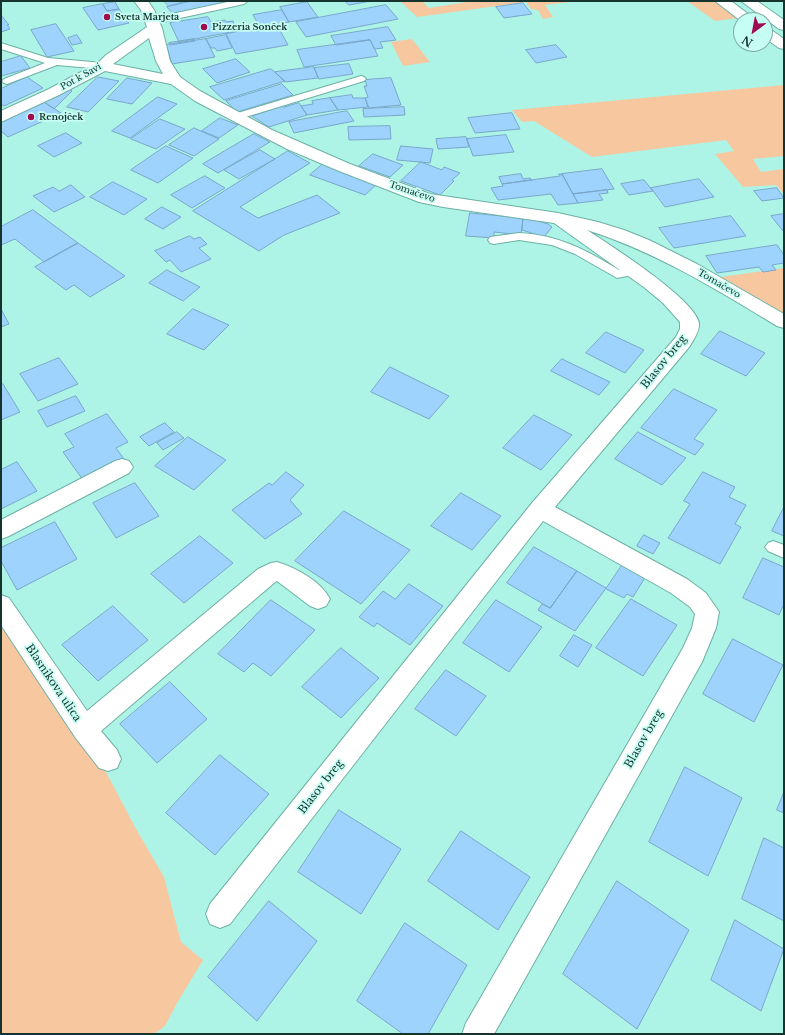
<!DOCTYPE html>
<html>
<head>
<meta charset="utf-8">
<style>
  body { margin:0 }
  #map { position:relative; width:785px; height:1035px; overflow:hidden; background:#adf3e6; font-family:"Libre Baskerville",serif }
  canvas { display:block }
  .frame { position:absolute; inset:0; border:2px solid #16332e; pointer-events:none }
  .north { position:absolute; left:733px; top:12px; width:40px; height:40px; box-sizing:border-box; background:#c7fef3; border:1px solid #80ada4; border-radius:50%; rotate:212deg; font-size:11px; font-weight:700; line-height:16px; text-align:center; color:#16332e }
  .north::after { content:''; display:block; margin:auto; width:14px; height:18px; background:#a00c51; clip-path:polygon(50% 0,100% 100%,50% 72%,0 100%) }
</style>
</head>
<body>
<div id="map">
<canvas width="785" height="1035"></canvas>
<div class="frame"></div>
<div class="north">N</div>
</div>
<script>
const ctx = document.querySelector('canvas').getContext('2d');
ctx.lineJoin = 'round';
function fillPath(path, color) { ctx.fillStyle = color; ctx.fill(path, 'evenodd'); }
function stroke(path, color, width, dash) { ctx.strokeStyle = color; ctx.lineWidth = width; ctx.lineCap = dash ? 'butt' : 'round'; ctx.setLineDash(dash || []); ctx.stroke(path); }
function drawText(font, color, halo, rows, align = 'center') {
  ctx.font = font + ' "Libre Baskerville",serif'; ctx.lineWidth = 3.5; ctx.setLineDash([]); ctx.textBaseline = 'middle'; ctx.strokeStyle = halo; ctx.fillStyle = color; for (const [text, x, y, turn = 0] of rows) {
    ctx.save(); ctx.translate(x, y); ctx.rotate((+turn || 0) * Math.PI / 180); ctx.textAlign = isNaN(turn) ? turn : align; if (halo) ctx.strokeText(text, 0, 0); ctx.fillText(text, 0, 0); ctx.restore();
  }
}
fillPath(new Path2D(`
  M400,1H422L429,8L473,1H577L545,5L553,17L543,19L538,10L531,9L526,2L417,17Z
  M687,1H714L738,18L715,21Z
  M412,39L430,62L403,66L391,42Z
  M784,85V156L753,159L761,172L784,169V194L776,185L743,187L715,154L734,151L726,140L592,157L534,121L522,122L512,110Z
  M784,268V315L721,277Z
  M1,621L105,770L135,827L164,877L181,942L203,960L177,1003L165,1026L154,1034H1Z`), '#f7c8a0');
const building = new Path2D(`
  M164,1H187L169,6Z
  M192,1H237L175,16L167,7Z
  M345,1H371L349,5Z
  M115,2L119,9L107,11L103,4Z
  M307,2L318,17L289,22L280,7Z
  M523,3L532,14L504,18L496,7Z
  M102,4L107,11L119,9L129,23L98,30L83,8Z
  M386,5L398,19L306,37L296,22Z
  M282,10L289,22L260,27L253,15Z
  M1,15L9,25H7L10,29L1,32Z
  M208,17L211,22L225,20L226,22L233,21L237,31L179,42L170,23Z
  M56,24L74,51L47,57L31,30Z
  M277,25L288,45L236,54L226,34Z
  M388,27L396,40L380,42L383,48L375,49L370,40L336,45L331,36Z
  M77,35L82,43L72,45L68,38Z
  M226,35L232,48L217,51L215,48H211L206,39Z
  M194,39L195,41L170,45L169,43Z
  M206,39L215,57L172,64L166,45Z
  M370,40L378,56L304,67L297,50Z
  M556,45L567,57L536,63L526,50Z
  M21,56L30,68L1,76V62Z
  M236,59L250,72L217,83L203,69Z
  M349,64L353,74L319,79L314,68Z
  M314,67L318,78L285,82L275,72Z
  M271,69L285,81L224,100L210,87Z
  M27,77L43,88L4,106L1,104V89Z
  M98,77L119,81L88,112L67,107Z
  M127,78L152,83L132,104L107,99Z
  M391,78L401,105L369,108L365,98L368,97L364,86H367L365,80Z
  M282,84L293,95L237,112L226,101Z
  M69,89L72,91L54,109L44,102Z
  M352,95L353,98H365L368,107L338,110L330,98Z
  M158,97L177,104L130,138L112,131Z
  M330,98L338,110L307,115L301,106L313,104L312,101Z
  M44,102L61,113L8,137L1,131V121Z
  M299,103L307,115L269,127L252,116L281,106L283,107Z
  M404,107L405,115L364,117L363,109Z
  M347,111L354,121L294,133L289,122Z
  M512,113L520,129L475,133L468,118Z
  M220,118L238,125L219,138L202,131Z
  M160,119L185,129L156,149L131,139Z
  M390,126L391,139L349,140L348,127Z
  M194,128L219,139L194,156L169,145Z
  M66,133L82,143L54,157L38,146Z
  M254,134L270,142L218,173L203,164Z
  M506,135L514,152L473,156L467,139Z
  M466,137L469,147L438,149L436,139Z
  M166,146L193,158L158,183L131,170Z
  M401,146L433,149L430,163L397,160Z
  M260,150L275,159L239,179L224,170Z
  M288,151L310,163L240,207L258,218L317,195L340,213L284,235L259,251L193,211Z
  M373,154L403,165L390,177L359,166Z
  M421,162L442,170L444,167L460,173L452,180L454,181L440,195L401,181Z
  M324,163L378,183L365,195L310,175Z
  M602,169L614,189L573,194L562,174Z
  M521,174L523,179L530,178L532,180L502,184L499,177Z
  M559,174H562L578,203L558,205L551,194L498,200L491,188L503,186L502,184L560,176Z
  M205,176L225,188L192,208L171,195Z
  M699,179L714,197L665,207L651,188Z
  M644,180L653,191L629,195L621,184Z
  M113,182L147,199L124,215L90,197Z
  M71,185L85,197L54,212L33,196L53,187L59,191Z
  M777,188L784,198L762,201L754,191Z
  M607,190L608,193L599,194L603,200L578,203L573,194Z
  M162,207L181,217L163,229L145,219Z
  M33,210L78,243L44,262L15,239L1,245V227Z
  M470,213L523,218L521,235L494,232V238L466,236Z
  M784,214V231H783L771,216Z
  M731,216L746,236L674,248L659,228Z
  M525,217L548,224L552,227L544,237L522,230L523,218Z
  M190,236L194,239L200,237L207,244L199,248L211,259L181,272L170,260L166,262L155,251Z
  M78,243L125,276L90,297L74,285L66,290L35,267Z
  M777,245L784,255V263L772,265L776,270L763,272L759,267L717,273L706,256Z
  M167,270L200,287L183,301L149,283Z
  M1,309L9,324L1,327Z
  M193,309L229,325L204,350L167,334Z
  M720,331L765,353L746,376L701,354Z
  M606,332L644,350L625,373L586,353Z
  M59,358L78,384L38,401L20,374Z
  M562,359L610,382L599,395L551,371Z
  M390,367L449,396L429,419L371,392Z
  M3,384L20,412L1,420V385Z
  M674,389L717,410L694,439L704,444L695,455L641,428Z
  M76,396L85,411L47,427L38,411Z
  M107,414L128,442L116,448L124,459L83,480L63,452L74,447L65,434Z
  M534,415L572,435L541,470L503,448Z
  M165,423L174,432L149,446L140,437Z
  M177,432L184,438L163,450L157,443Z
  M638,432L686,458L662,485L615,459Z
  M188,437L226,460L194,490L155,466Z
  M17,462L37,491L1,509V470Z
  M286,472L304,485L290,500L302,514L265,539L232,510L269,483L272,485Z
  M703,472L735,487L729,497L746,505L735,524L741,527L720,564L668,538L690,504L684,501Z
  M135,483L159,516L116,538L93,503Z
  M461,493L501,516L472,550L431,526Z
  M784,507V536L772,531Z
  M344,511L410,550L361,604L295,561Z
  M55,522L77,559L17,590L1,561V548Z
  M644,535L660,543L653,554L637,546Z
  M200,536L233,563L184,603L151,574Z
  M534,547L577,571L550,608L507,583Z
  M763,558L784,567V604L779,615L743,598Z
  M623,564L646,576L633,597L627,594L624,598L606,589Z
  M577,571L606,588L575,631L538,610L542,604L550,608Z
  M409,584L443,606L410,645L377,623L374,627L359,617L383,591L395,599Z
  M631,599L677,625L643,676L596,648Z
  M271,600L315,630L271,676L253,663L244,672L218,654Z
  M496,600L542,627L509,672L463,643Z
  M113,606L148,640L98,681L62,645Z
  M574,635L592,645L578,667L560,656Z
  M733,639L783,665L754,722L703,694Z
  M341,648L379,678L341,718L302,687Z
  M446,670L486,696L456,736L415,709Z
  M170,682L207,719L157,763L120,724Z
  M220,755L269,794L215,855L166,813Z
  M685,767L742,798L708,876L649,842Z
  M784,792V813L777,810Z
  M339,810L401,849L361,914L298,872Z
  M461,831L530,877L498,930L428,881Z
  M764,838L784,848V921L742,899Z
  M617,881L689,930L637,1029L563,974Z
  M269,901L317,941L257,1021L208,977Z
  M735,920L784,949L761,1011L711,980Z
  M405,923L467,965L428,1034H403L357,1001Z`);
fillPath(building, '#9dd3fc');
stroke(building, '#79a7cb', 1);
const lane = new Path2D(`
  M232,1H248L244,4L153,24L148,21L153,18Z
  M1,43L48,58L103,63L108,66L103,69L57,65L7,84L4,83L2,81L4,79L45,63L1,49Z
  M361,76L364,77L366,79L364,81L239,119L235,120L230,117L231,115Z
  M519,233C559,235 586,250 619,270L633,267L637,268L639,271L637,274L617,278L575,254L552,245L519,240L494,244L490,243L488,240L490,237Z
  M773,541L784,545V558L768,551L765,547L768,543Z`);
const street = new Path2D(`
  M134,1H148L154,10L162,28L170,61L180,77L200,91L272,130L350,164L430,194L558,213L598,222L624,230L649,240L697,264L784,314V328L777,326C716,289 656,252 587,230C610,245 695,299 699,323C700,331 693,340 690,346L555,507L687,579L706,593L719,612L716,628L702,662L494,1034H462L466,1023L683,648L692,628L695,614L690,607L671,593L543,521L230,924L220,928L210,924L206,914L210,904L532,503L676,337L680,329V322L663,303L645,288L554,223L443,207L419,202L339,171L287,149L195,101L171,84L105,71L59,95L1,122V111L49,89L98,63L106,55L147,27L141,10ZM149,38L156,61L163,74L113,64Z
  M122,459L129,461L133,467L129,473L9,536L1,539V520L115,461Z
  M277,562C296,568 321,581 330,599L326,606L318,609L310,606L281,584L277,581L274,583L101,731L117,750L121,759L117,768L108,771L99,768L75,737L1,625V595L9,598L87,711L258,569L271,563Z`);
const secondary = new Path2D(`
  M715,1H731L756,20L741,21Z
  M765,28L770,29L784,39V49L779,48L765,38Z`);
const highway = new Path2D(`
  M741,1H757L784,20V30L779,29Z`);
stroke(lane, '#6db1a5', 2);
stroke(street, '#6db1a5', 2);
stroke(secondary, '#6db1a5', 2);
stroke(highway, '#6db1a5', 2);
fillPath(lane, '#fff');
fillPath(street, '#fff');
fillPath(secondary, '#fff');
fillPath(highway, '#fff');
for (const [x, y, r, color] of [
  [107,17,4,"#a00c51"],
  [204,27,4,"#a00c51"],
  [31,117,4,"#a00c51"]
]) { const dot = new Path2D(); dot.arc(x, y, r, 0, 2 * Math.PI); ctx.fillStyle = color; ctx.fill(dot); stroke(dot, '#c7fef3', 1.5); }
drawText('bold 9px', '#16332e', '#c7fef3', [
  ["Sveta Marjeta",115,17],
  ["Pizzeria Sonček",212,27],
  ["Renojček",39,117]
], 'left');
drawText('9px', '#16332e', '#c7fef3', [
  ["Pot k Savi",81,77,-29],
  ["Tomačevo",412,192,19],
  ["Tomačevo",719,284,30]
]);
drawText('11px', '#16332e', '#c7fef3', [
  ["Blasov breg",664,362,-51],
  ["Blasnikova ulica",53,683,56],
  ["Blasov breg",644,739,-60],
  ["Blasov breg",321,787,-52]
]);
</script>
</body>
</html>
